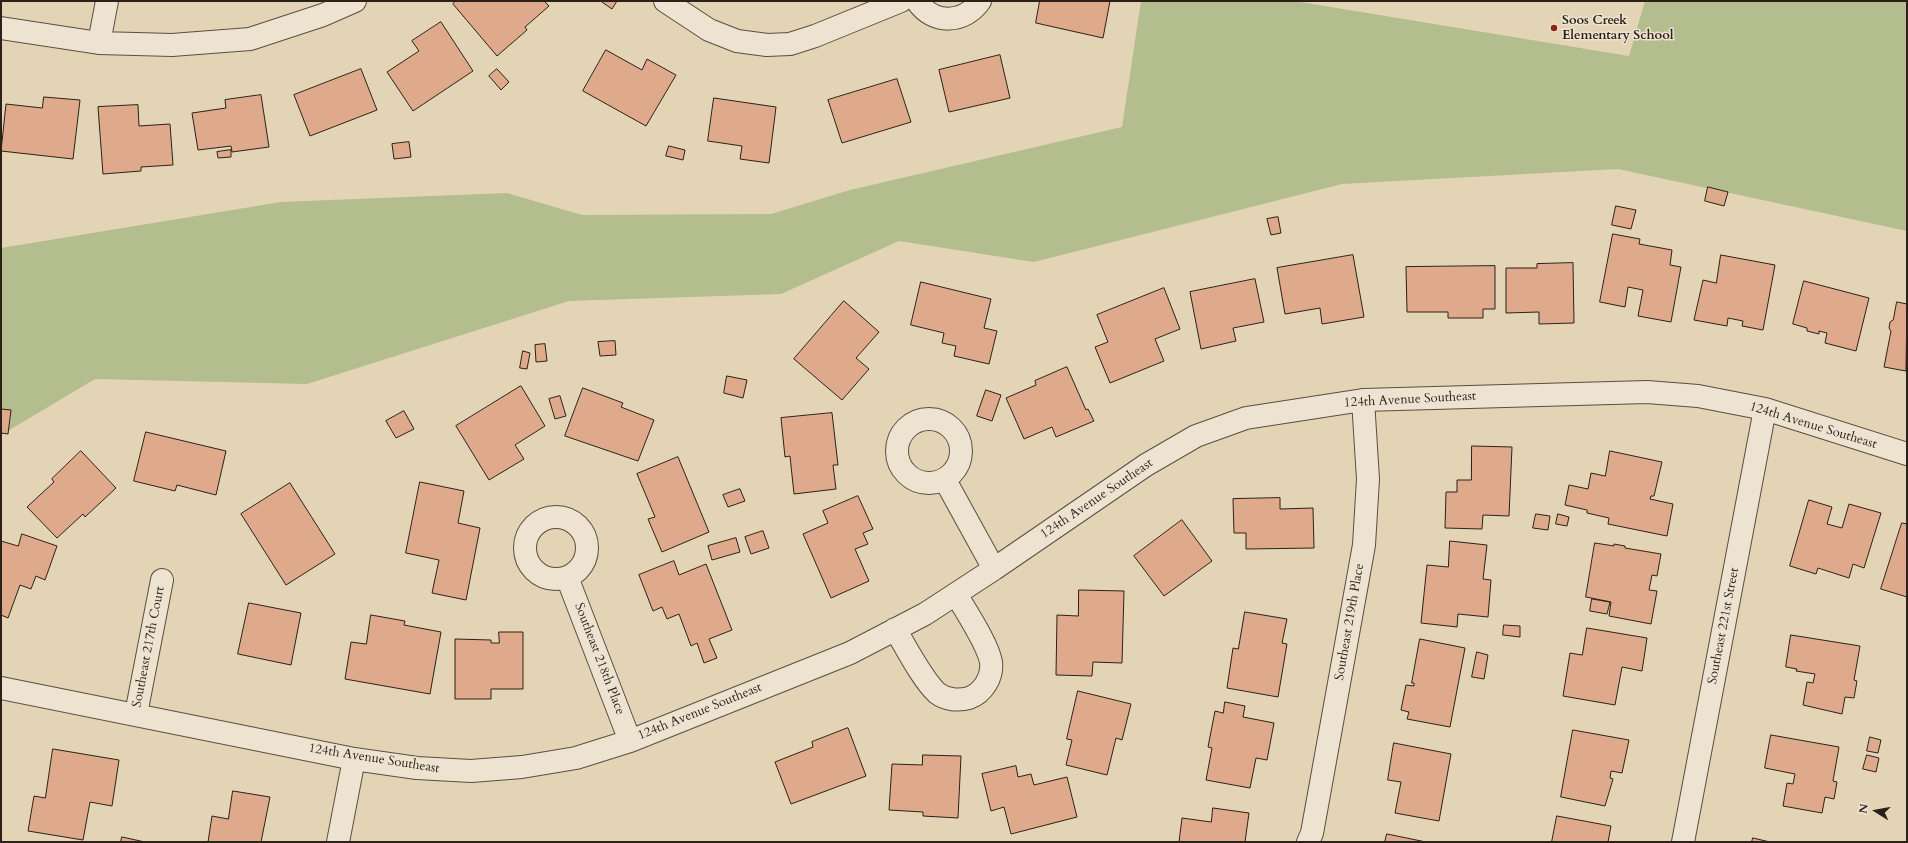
<!DOCTYPE html>
<html>
<head>
<meta charset="utf-8">
<style>
  body { margin:0 }
  #map { position:relative; width:1908px; height:843px; overflow:hidden; background:#e3d4b6; font-family:Cardo,serif }
  canvas { display:block }
  .frame { position:absolute; inset:0; border:2px solid #2c2118; pointer-events:none }
  .north { position:absolute; left:1856px; top:791px; width:40px; height:40px; -webkit-text-stroke:3px #ede3d0; paint-order:stroke; rotate:281deg; font-size:11px; font-weight:700; line-height:16px; text-align:center; color:#2c2118 }
  .north::after { content:''; display:block; margin:auto; width:14px; height:18px; background:#2c2118; clip-path:polygon(50% 0,100% 100%,50% 72%,0 100%) }
</style>
</head>
<body>
<div id="map">
<canvas width="1908" height="843"></canvas>
<div class="frame"></div>
<div class="north">N</div>
</div>
<script>
const ctx = document.querySelector('canvas').getContext('2d');
ctx.lineJoin = 'round';
function fillPath(path, color) { ctx.fillStyle = color; ctx.fill(path, 'evenodd'); }
function stroke(path, color, width, dash) { ctx.strokeStyle = color; ctx.lineWidth = width; ctx.lineCap = dash ? 'butt' : 'round'; ctx.setLineDash(dash || []); ctx.stroke(path); }
function drawText(font, color, halo, rows, align = 'center') {
  ctx.font = font + ' Cardo,serif'; ctx.lineWidth = 3; ctx.setLineDash([]); ctx.textBaseline = 'middle'; ctx.strokeStyle = halo; ctx.fillStyle = color; for (const [text, x, y, turn = 0] of rows) {
    ctx.save(); ctx.translate(x, y); ctx.rotate((+turn || 0) * Math.PI / 180); ctx.textAlign = isNaN(turn) ? turn : align; if (halo) ctx.strokeText(text, 0, 0); ctx.fillText(text, 0, 0); ctx.restore();
  }
}
fillPath(new Path2D(`
  M1141,1H1294L1629,56L1645,1H1907V231L1618,169L1342,184L1034,262L899,241L781,294L569,301L307,384L95,379L1,435V248L281,202L507,193L582,215L771,214L850,190L1122,127Z`), '#b3bd8e');
const building = new Path2D(`
  M456,1H544L549,6L525,27L527,30L497,56L453,4Z
  M602,1H617L612,9L602,2Z
  M1040,1H1110L1103,38L1036,23Z
  M441,22L473,71L413,111L387,72L419,51L412,41Z
  M606,50L642,70L647,59L676,75L646,126L583,91Z
  M1000,55L1010,98L949,112L939,70Z
  M361,69L377,110L310,136L294,95Z
  M497,69L509,82L501,90L489,76Z
  M897,79L911,122L842,143L828,100Z
  M261,95L269,147L232,152L231,146L198,150L192,113L226,108L225,100Z
  M44,97L80,100L73,159L1,151L6,104L42,108Z
  M714,98L776,107L769,163L740,159L742,146L708,141Z
  M138,105L139,126L170,124L173,165L141,167V171L103,174L98,107Z
  M409,142L411,157L394,159L392,144Z
  M669,146L685,150L683,160L666,156Z
  M231,150V157L218,158L217,152Z
  M1708,187L1728,192L1724,206L1705,201Z
  M1616,206L1636,210L1631,229L1612,225Z
  M1278,217L1281,233L1271,235L1267,219Z
  M1613,234L1640,239L1639,244L1672,250L1670,265L1681,267L1671,322L1638,316L1643,290L1628,287L1625,307L1600,302Z
  M1353,255L1364,317L1322,324L1320,308L1285,314L1277,268Z
  M1721,255L1775,265L1763,330L1742,326L1743,321L1728,318L1727,326L1694,320L1703,280L1716,283Z
  M1573,263L1574,323L1539,324V312L1506,313V268H1537V264Z
  M1495,266V309H1483V318H1448V312H1407L1406,267Z
  M1255,279L1264,322L1233,328L1236,341L1201,349L1190,292Z
  M1804,281L1869,298L1856,351L1825,343L1827,333L1819,331V334L1807,331V328L1793,324Z
  M921,282L991,299L984,328L997,331L989,364L954,356L956,346L942,343L944,333L911,325Z
  M1164,288L1180,329L1155,339L1164,361L1110,383L1095,347L1108,342L1097,315Z
  M844,301L879,332L856,358L869,369L842,400L794,359Z
  M1897,302L1907,304L1906,371L1884,367L1891,331L1889,328L1890,322L1893,320Z
  M615,341L616,355L600,356L598,342Z
  M545,344L547,361L536,362L535,345Z
  M523,351L530,353L527,369L520,368Z
  M1067,367L1086,410L1088,409L1094,421L1056,437L1052,427L1024,439L1006,398L1036,385L1035,381Z
  M727,376L747,380L743,398L724,393Z
  M521,386L545,426L515,445L524,459L489,480L456,426Z
  M583,388L623,403L621,407L654,420L638,461L565,436Z
  M986,390L1001,395L992,421L977,416Z
  M560,396L566,416L555,419L549,399Z
  M1,409L11,410L8,434L1,433Z
  M404,411L414,429L396,438L386,421Z
  M832,413L838,465H833L836,489L794,494L790,456L785,457L781,418Z
  M146,432L226,451L216,495L177,485L175,491L134,481Z
  M1472,446L1512,447L1509,516L1483,515L1482,529L1445,528L1446,492H1457V480H1471Z
  M81,451L116,488L85,517L83,514L57,538L27,507L54,482L52,479Z
  M1610,451L1662,462L1654,496H1651L1650,499L1673,504L1667,536L1608,524L1609,518L1587,513V510L1565,505L1569,485L1588,489L1591,473L1605,476Z
  M678,457L709,532L662,552L648,519L655,517L637,474Z
  M420,482L464,491L458,523L480,528L466,600L432,593L439,560L406,553Z
  M290,483L335,554L286,585L241,514Z
  M740,489L745,501L728,507L723,495Z
  M858,496L873,529L863,533L868,544L855,549L869,581L831,598L803,534L828,523L823,511Z
  M1280,498V509L1313,508L1314,548L1246,549V533H1234L1233,499Z
  M1809,500L1832,507L1827,524L1842,528L1849,504L1881,513L1864,568L1853,564L1849,578L1818,568L1816,574L1790,566Z
  M1536,514L1550,516L1548,530L1533,528Z
  M1558,514L1569,517L1567,526L1556,524Z
  M1182,520L1212,561L1164,596L1134,556Z
  M1902,523L1907,524V597L1881,589Z
  M763,531L769,548L751,554L745,537Z
  M22,534L57,546L45,580L36,576L31,589L20,585L8,618L1,615V541L18,546Z
  M736,538L740,552L712,560L708,546Z
  M1450,541L1487,545L1483,579L1491,580L1488,617L1458,614L1457,627L1421,623L1427,565L1448,567Z
  M1595,543L1614,546V544L1625,546V548L1661,554L1657,576L1652,575L1649,590L1657,591L1651,624L1609,616L1611,602L1586,597Z
  M674,561L679,575L706,564L732,630L709,639L717,658L704,663L697,643L691,646L679,614L667,619L662,607L653,611L639,575Z
  M1079,590L1124,591L1122,663L1093,662L1092,676L1056,675L1057,615L1078,616Z
  M1592,599L1610,602L1607,614L1590,611Z
  M249,603L301,613L291,665L238,654Z
  M1245,612L1287,619L1282,643L1287,644L1278,697L1227,688L1233,648L1238,649Z
  M371,615L405,621L404,625L441,632L430,694L345,679L351,642L366,644Z
  M1504,625L1520,626V637L1503,635Z
  M1587,628L1647,638L1642,671L1622,667L1615,705L1563,696L1570,653L1582,655Z
  M499,632H523V689H491V699H455V639L491,640V643H499Z
  M1791,635L1860,646L1854,680L1857,681L1854,698L1845,697L1842,714L1803,705L1807,682L1813,683L1815,674L1796,671L1797,669L1786,667Z
  M1420,639L1465,648L1450,727L1407,719L1409,712L1401,710L1406,685L1414,686V683H1412Z
  M1477,652L1488,655L1484,679L1472,677Z
  M1078,691L1131,704L1122,740L1116,738L1107,775L1066,765L1072,740L1067,739Z
  M1225,702L1245,706L1243,717L1274,723L1267,760L1256,758L1250,788L1206,780L1212,748L1208,747L1215,711L1223,713Z
  M848,728L866,776L791,804L775,762L813,747L812,742Z
  M1573,730L1629,740L1622,773L1611,771L1610,778L1613,779L1605,806L1561,797Z
  M1771,735L1839,747L1833,781L1837,782L1834,799L1825,797L1822,813L1783,806L1787,783L1793,784L1795,774L1765,768Z
  M1870,737L1881,740L1878,753L1867,751Z
  M1394,743L1451,754L1439,821L1395,813L1401,782L1388,780Z
  M53,749L119,760L112,806L90,802L83,840L28,831L34,796L45,798Z
  M923,755L961,756L958,818L923,816V812L889,810L892,764L922,765Z
  M1867,755L1879,758L1876,772L1863,769Z
  M1016,766L1018,777L1031,774L1034,785L1067,777L1077,817L1011,834L1004,807L991,811L982,774Z
  M233,791L270,797L261,842H208L212,816L228,819Z
  M1213,808L1249,813L1245,842H1179L1182,818L1211,822Z
  M1557,816L1611,826L1608,842H1552Z
  M1387,834L1426,842H1385Z
  M122,837L145,842H121Z
  M1753,838L1770,842H1752Z`);
fillPath(building, '#dfa98c');
stroke(building, '#2c2118', 1);
const street = new Path2D(`
  M665,1L709,30L737,41L767,45L790,44L815,36L901,1
  M917,1C933,25 964,24 980,1
  M1,28L99,43L172,45L250,39L323,15L355,1
  M99,43L107,1
  M897 451a32 32 0 1 1 64 0a32 32 0 1 1-64 0Z
  M945,480L994,569
  M525 548a31 31 0 1 1 62 0a31 31 0 1 1-62 0Z
  M567,577L630,741
  M895,629C906,647 922,679 937,693C946,700 959,701 969,698C983,693 993,677 991,662C988,644 965,610 956,594
  M1,688L354,759L417,768L471,771L522,767L576,758L630,741L850,653L925,614L994,569L1146,465L1196,436L1246,418L1363,400L1647,392L1698,396L1765,409L1907,454
  M136,714L162,580
  M338,842L354,759
  M1308,842L1312,833L1364,545L1368,479L1363,400
  M1683,842L1765,409`);
stroke(street, '#5a4e40', 24);
stroke(street, '#ede3d0', 22);
for (const [x, y, r, color] of [
  [1554,28,4,"#8f2418"]
]) { const dot = new Path2D(); dot.arc(x, y, r, 0, 2 * Math.PI); ctx.fillStyle = color; ctx.fill(dot); stroke(dot, '#ede3d0', 1.5); }
drawText('bold 13px', '#2c2118', '#ede3d0', [
  ["Soos Creek",1562,21],
  ["Elementary School",1562,36]
], 'left');
drawText('13px', '#2c2118', '#ede3d0', [
  ["124th Avenue Southeast",1410,400,-3],
  ["124th Avenue Southeast",1813,426,17],
  ["124th Avenue Southeast",1097,499,-34],
  ["Southeast 219th Place",1350,622,-80],
  ["Southeast 221st Street",1724,626,-79],
  ["Southeast 217th Court",149,647,-79],
  ["Southeast 218th Place",599,659,69],
  ["124th Avenue Southeast",700,712,-22],
  ["124th Avenue Southeast",374,759,9]
]);
</script>
</body>
</html>
